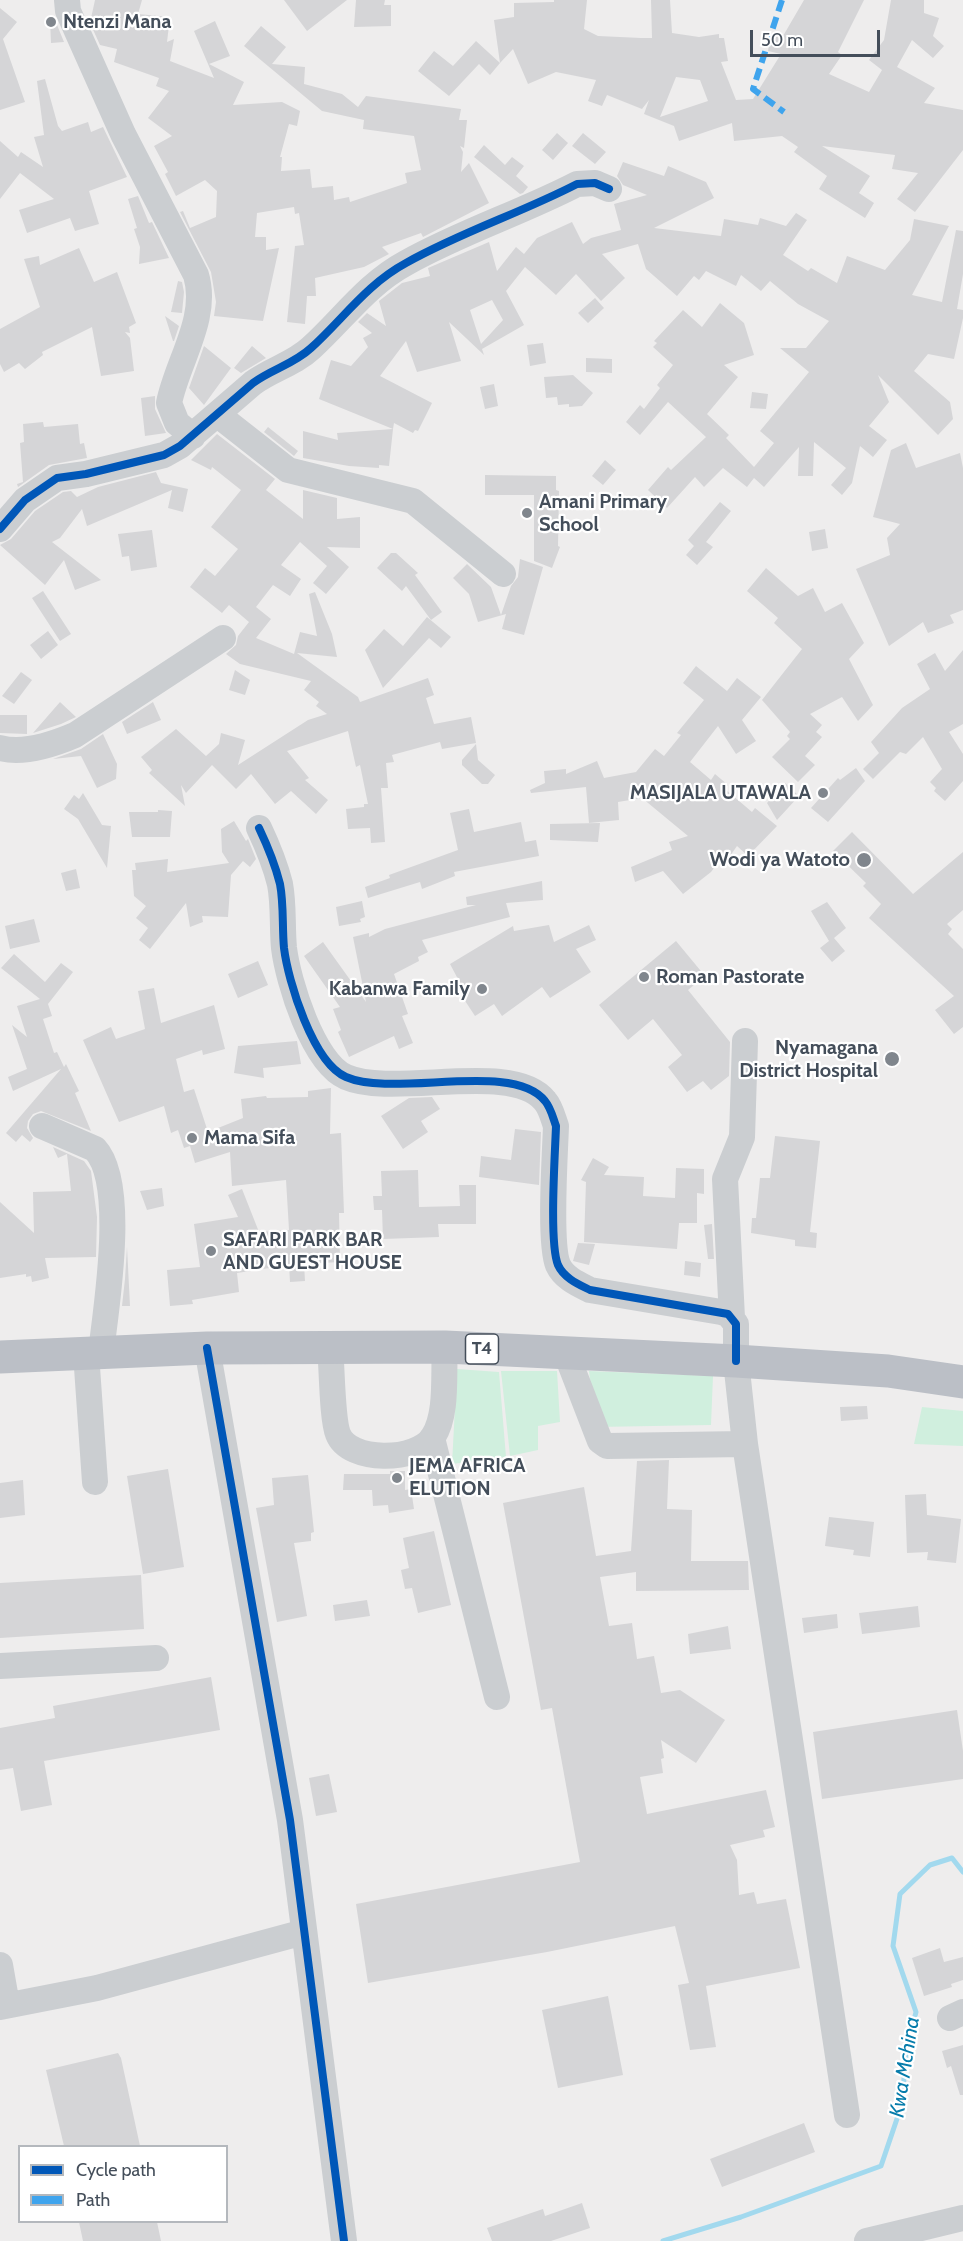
<!DOCTYPE html>
<html>
<head>
<meta charset="utf-8">
<style>
  body { margin:0 }
  #map { position:relative; width:963px; height:2241px; overflow:hidden; background:#eeeded; font-family:Cabin,sans-serif }
  canvas { display:block }
  .legend { position:absolute; left:18px; top:2145px; width:210px; height:78px; box-sizing:border-box; background:#fff; border:2px solid #b4b8bd; margin:0; padding:8px 10px; list-style:none; font-size:18px; color:#444e5a }
  .legend li { display:flex; align-items:center; gap:12px; height:30px }
  .legend b { width:30px; border:2px solid #b4b8bd }
  .scale { position:absolute; left:750px; top:30px; width:130px; height:27px; box-sizing:border-box; border:3px solid #444e5a; border-top:0; padding-left:8px; font-size:18px; line-height:21px; white-space:nowrap; color:#444e5a; -webkit-text-stroke:4px #fff; paint-order:stroke }
</style>
</head>
<body>
<div id="map">
<canvas width="963" height="2241"></canvas>
<ul class="legend">
<li><b style="height:8px;background:#0057b8"></b>Cycle path</li>
<li><b style="height:8px;background:#3fa4ed"></b>Path</li>
</ul>
<div class="scale">50 m</div>
</div>
<script>
const ctx = document.querySelector('canvas').getContext('2d');
ctx.lineJoin = 'round';
function fillPath(path, color) { ctx.fillStyle = color; ctx.fill(path, 'evenodd'); }
function stroke(path, color, width, dash) { ctx.strokeStyle = color; ctx.lineWidth = width; ctx.lineCap = dash ? 'butt' : 'round'; ctx.setLineDash(dash || []); ctx.stroke(path); }
function drawText(font, color, halo, rows, align = 'center') {
  ctx.font = font + ' Cabin,sans-serif'; ctx.lineWidth = 4.5; ctx.setLineDash([]); ctx.textBaseline = 'middle'; ctx.strokeStyle = halo; ctx.fillStyle = color; for (const [text, x, y, turn = 0] of rows) {
    ctx.save(); ctx.translate(x, y); ctx.rotate((+turn || 0) * Math.PI / 180); ctx.textAlign = isNaN(turn) ? turn : align; if (halo) ctx.strokeText(text, 0, 0); ctx.fillText(text, 0, 0); ctx.restore();
  }
}
fillPath(new Path2D(`
  M457,1369L499,1372L506,1457L452,1464Z
  M501,1371H557L560,1422L538,1426V1450L510,1456Z
  M589,1371L713,1376L711,1425L596,1427Z
  M922,1407L963,1411V1446L914,1444Z`), '#d0efde');
stroke(new Path2D(`
  M663,2241L741,2217L881,2166L902,2104L906,2052L916,2012L893,1946L900,1894L930,1865L952,1858L963,1872`), '#a2d9ee', 5);
fillPath(new Path2D(`
  M95,0H142L138,14L170,17L167,42L174,39L170,61L214,78L194,31L215,21L230,56L209,64L244,82L233,105L282,102L300,111L297,126L289,124L280,157H282L281,171L310,169L312,188L333,186L334,200L349,197L350,202L407,183L405,173L421,170L414,136L363,129L364,120L322,111L244,46L261,26L286,47L272,64L305,67L304,84L342,94L358,107L366,96L461,109L459,120H467L464,148L460,146L463,152L461,172L469,163L489,203L423,237L421,233L382,247L389,254L364,267L315,278L316,296H307L305,324L287,322L295,246L304,245L299,213L295,214L294,207L257,213L255,237H266V250L279,248L263,321L214,316L216,302L211,272L180,212L183,211L190,228L216,217L217,191L205,180L176,196L165,174L168,172L154,146L172,136L148,118L169,91L156,86L159,78L114,62L117,49L100,45L90,23Z
  M284,0H347L307,31Z
  M356,0H385L384,5H391V26L354,27Z
  M554,0H587L584,29L598,36L641,38H652L651,0H670L672,33L699,37L719,34V38H724L728,61L721,62L736,100L753,99L781,54L768,51L771,34L783,36L804,0H864L838,52L842,55L829,74L869,92L882,70L869,60L884,40L891,0H924V13L939,18L933,36L944,46L933,58L912,40L897,67L935,88L924,103L963,110V150L915,212L897,199L918,173L892,169L895,155L822,146L870,176L859,193L874,203L865,218L819,189L827,176L794,152L798,147L782,136L734,141L732,123L679,141L674,126L644,114L649,100L642,109L607,95L602,106L588,101L596,80L556,72L528,84L513,49L500,63L494,20L514,17V3L554,2ZM676,77L700,80L708,101L660,117Z
  M0,8L17,22L3,39L25,102L0,110Z
  M50,20H55L64,42L51,43Z
  M476,41L500,63L490,75L479,64L449,96L418,71L434,51L453,66Z
  M45,79L58,126L62,131L88,122L91,132L103,127L127,177L89,191L99,224L75,231L70,218L27,233L19,210L54,199L20,173L0,199V141L18,157L21,152L43,167L34,137L44,135L37,81Z
  M557,133L568,143L553,160L542,150Z
  M583,133L606,152L595,164L572,146Z
  M484,145L505,165L512,157L524,166L516,176L528,187L523,193L520,194L474,157Z
  M623,162L664,176L668,166L706,182L714,198L654,228L721,236L724,219L758,225L760,218L786,226L796,213L807,220L783,255L808,271L811,268L837,283L847,256L885,270L910,240L914,219L949,226L912,295L942,302L956,230L963,231V274L957,309L963,310V318L954,359L928,354L914,371L950,402L953,419L938,435L878,375L889,402L869,426L887,440L873,457L860,446L852,483L842,495L831,485L846,468L814,442L813,476H798L799,447L764,487L754,478L747,487L723,468L704,487L695,477L667,508L648,490L668,467L671,470L706,437L668,402L640,435L626,422L640,405L644,409L660,388L657,385L673,365L653,347L657,343L654,341L683,310L702,327L720,303L744,323L754,355L724,365L738,377L707,414L729,435L726,438L754,467L774,443L760,431L809,372L780,348H806L829,321L798,304L770,281L761,291L741,275L736,286L706,271L699,280L694,276L677,296L646,269L638,244L602,254L625,278L601,301L576,274L556,295L525,267L506,291L524,325L482,349L484,355L449,322L461,361L417,372L406,341L380,376L432,403L418,431L415,430L413,433L394,423L393,429L319,399L331,360L351,366L368,347L363,338L372,333L358,322L367,313L386,326L379,301L402,283L430,276L428,268L489,242L497,271L516,247L524,254L537,238L572,222L583,244L591,238L621,230L614,204L647,195L623,185L617,176ZM492,300L503,320L481,344L470,310Z
  M138,196L149,223L152,222L169,258L139,264L140,247L134,229L137,228L128,199Z
  M79,248L94,282L117,272L136,323L129,327L130,333L125,332L130,338L134,371L101,376L92,327L42,352L43,355L25,369L19,363L4,372L0,364V329L40,307L24,259L39,256L40,265Z
  M178,281L182,282L184,292L182,313L171,312Z
  M595,298L604,308L588,323L578,313Z
  M165,316L179,326L174,341H173Z
  M543,343L546,363L530,366L527,345Z
  M204,346L231,368L204,405L189,388Z
  M252,346L266,358L241,373L234,368Z
  M586,358L612,359V373L586,372Z
  M573,375L593,393L582,406L569,407V404L558,405L557,397L546,398L544,377Z
  M494,384L498,406L485,409L480,387Z
  M752,392L768,394L766,409L750,408Z
  M155,396V409L166,433L145,436L141,398Z
  M43,422L44,427L78,424L80,444L84,443L87,458L49,465L18,487L17,484L23,482L20,443L24,442L23,424Z
  M268,427L298,451L294,456L264,432Z
  M393,429L389,466L379,465V468L349,466L303,458V431L338,440L337,433Z
  M217,434L275,479L266,490L303,519V490L337,498V519L360,517V548L327,547L349,567L326,594L313,583L327,566L300,542L281,565L301,579L290,596L273,585L256,607L271,619L256,638L294,654L300,632L317,636L309,594L315,592L332,634L337,657L297,653L358,697L360,702L428,678L434,695L426,698L434,724L471,717L476,743L442,749L440,742L392,755L394,762L386,763L388,788H381L385,842L371,843L370,828L348,829L346,809L364,807V804H368L360,765L356,767L348,731L287,751L309,778L305,780L328,800L316,814L291,791L275,804L251,774L236,789L212,765L186,793L181,785L185,806L149,773L152,770L141,757L176,729L206,756L219,744L221,733L245,740L238,765L308,720L327,714L316,706L319,702L304,690L311,681L240,664L226,654L236,645L238,636L249,622L229,605L222,613L190,587L205,568L215,576L238,549L211,527L241,490L212,467L211,470L191,460Z
  M906,443L916,468L960,453L963,468V610L950,615L954,623L928,633L923,622L889,646L856,569L890,555L887,538L900,524L873,517L891,450Z
  M605,460L616,470L603,485L592,476Z
  M156,472L161,483L188,489L183,512L168,508L172,490L87,526L82,509L60,538L52,542L101,580L75,590L64,560L45,585L0,545L11,539L35,511L63,492L71,491L77,497L98,487Z
  M485,475L556,476V490L559,491L558,546L560,547L552,568L534,561V495H485Z
  M720,502L731,511L706,542L713,547L697,565L686,555L694,546L688,540Z
  M825,529L828,548L812,551L809,532Z
  M152,530L157,567L131,571L129,556L122,557L118,534Z
  M391,553H396L418,573L415,575L442,612L431,620L406,586L402,591L377,568Z
  M520,559L543,567L524,635L502,629L506,614L478,622L469,594L453,578L467,564L491,587L501,615L511,586L518,577Z
  M766,568L798,596L813,588L825,612L842,603L864,643L849,659L873,705L858,721L842,697L810,714L822,725L816,732L822,737L805,756L815,765L798,782L772,757L790,739L787,736L790,732L762,700L802,649L774,623L778,618L747,591Z
  M43,591L71,634L60,641L32,598Z
  M427,617L451,637L441,648L429,638L383,688L365,650L384,629L403,646Z
  M48,631L58,645L41,659L30,645Z
  M963,650V724L949,732L963,754V781L945,801L934,791L936,788L930,782L942,769L923,737L906,754L900,752L873,779L863,769L879,753L871,742L902,708L930,689L917,664L935,653L945,671Z
  M696,666L727,691L737,678L761,697L742,720L756,741L736,754L718,726L690,762L711,780L715,774L728,785L725,789L752,812L755,808L777,826L748,856L737,846L730,856L726,852L711,872L683,894L663,871L635,882L631,867L672,850L669,842L688,836L642,798L618,802L619,820L589,823L586,787L531,793L530,790L545,783L544,771L566,769V774L597,761L604,778L636,772L655,749L664,756L681,735L677,733L704,700L683,683Z
  M235,670L250,680L245,695L229,690Z
  M21,672L32,680L14,704L2,696Z
  M60,702L76,717L61,724L33,733Z
  M153,702L161,720L127,734L122,722Z
  M0,715H27V734L0,733Z
  M103,734L117,764L116,779L97,788L81,756L53,759L81,749Z
  M476,744L478,760L495,775L488,784H482L462,765V760Z
  M856,768L865,781L828,822L811,808L838,778L840,780Z
  M785,783L799,796L777,820L767,803Z
  M83,793L102,825L111,826L107,868L78,819L64,809L74,795L79,799Z
  M469,809L474,832L521,822L525,842L536,840L539,856L454,872L455,876L422,889L420,882L368,898L365,887L390,878L389,875L458,850L450,813Z
  M158,810L172,811L170,837H132L129,812H158Z
  M234,821L246,841L248,839L256,859L250,867L243,861L231,875L228,917L202,916L203,922L190,927L186,903L150,949L139,940L148,928L136,918L146,906L134,896L132,870H136L135,863L168,859L167,872L229,863L222,852L221,829Z
  M600,823L598,842L550,840V824Z
  M852,832L913,894L963,852V910L947,924L952,929L948,934L963,949V1027L954,1034L935,1010L954,996L869,918L881,904L863,886L866,883L833,851Z
  M76,869L80,888L66,891L61,873Z
  M542,881L543,900L506,903L510,917L422,940L428,952L418,957L419,961L394,974L408,1014L402,1016L413,1043L399,1049L394,1036L349,1057L338,1032L341,1030L333,1009L340,1007L304,956L323,942L366,1002L353,937L369,933V937L385,929L476,905H467L466,897Z
  M362,901L365,917L360,919L361,922L339,926L336,907Z
  M827,902L846,928L834,938L845,951L832,962L820,948L829,941L811,911Z
  M34,919L40,942L10,949L5,926Z
  M549,925L554,942L589,925L596,940L576,949L591,972L550,998L542,987L502,1016L494,1004L475,1016L454,984L459,981L450,964L513,926L514,931Z
  M676,941L705,976L688,990L730,1042L729,1076L711,1090L703,1081L687,1092L668,1067L682,1055L653,1019L628,1040L599,1005Z
  M14,954L45,982L61,963L73,972L48,1004L52,1016L43,1019L54,1053L57,1052L64,1067L66,1064L79,1091L75,1093L91,1131L41,1111L33,1114L28,1121L27,1128L33,1138L30,1142L22,1135L16,1142L6,1133L61,1069L13,1091L8,1077L27,1069L12,1025L27,1037L17,1006L40,999L1,968Z
  M258,961L268,985L238,998L228,974Z
  M154,988L161,1023L214,1005L225,1049L203,1055L202,1050L176,1059L184,1092L194,1089L208,1132L243,1118L241,1099L266,1096L267,1098L308,1097V1091L331,1088L330,1134L341,1133L344,1213H339L340,1262L304,1264L305,1281L290,1282L289,1265L237,1273L239,1292L192,1300L193,1304L170,1306L167,1270L200,1267L194,1224L238,1217L228,1195L242,1189L259,1232L289,1230L288,1213L286,1180L232,1186L230,1152L195,1163L190,1146L184,1148L178,1130L171,1133L164,1106L119,1122L83,1040L111,1027L116,1039L145,1029L138,991Z
  M297,1041L301,1064L263,1068L264,1078L234,1073L238,1046Z
  M432,1097L440,1109L421,1121L428,1132L403,1149L381,1116L409,1098Z
  M515,1129L541,1132L539,1185L479,1177L481,1156L511,1160Z
  M775,1136L820,1141L810,1232L817,1233L816,1248L795,1246V1240L751,1233L752,1218H756L760,1178H770Z
  M53,1147L84,1161L91,1171L97,1217L96,1257L45,1258L49,1278L32,1282L31,1276L26,1277V1274L0,1278V1202L34,1233L33,1192L71,1191L67,1154L58,1158Z
  M593,1158L609,1167L604,1175L644,1177L643,1196L675,1198L676,1168L704,1169V1194L697,1193V1223H679L677,1249L584,1242L586,1182L581,1180Z
  M418,1170L419,1207L460,1206L459,1185H476V1224H438L439,1237L383,1239L382,1210H374L373,1196H382L381,1171Z
  M162,1188L164,1206L147,1210L140,1191Z
  M712,1224L714,1259H708L704,1225Z
  M578,1243L595,1244L589,1265L573,1261Z
  M127,1247L130,1306H122L125,1279Z
  M685,1261L701,1263L700,1277L684,1275Z
  M867,1406L868,1419L841,1421L840,1407Z
  M669,1460L667,1509L692,1510L691,1561H748L749,1590L636,1591V1572L600,1577L609,1626L632,1623L637,1659L654,1656L661,1693L680,1690L725,1720L696,1763L661,1740L664,1758L661,1759L663,1773L640,1777L647,1814L766,1790L775,1827L763,1830L765,1837L730,1845L737,1860L739,1895L754,1892L757,1904L786,1899L800,1968L706,1986L716,2047L690,2050L678,1985L689,1983L675,1926L547,1952L368,1983L356,1904L580,1862L552,1708L541,1710L503,1503L584,1487L596,1556L631,1551L637,1461Z
  M168,1469L184,1567L143,1574L127,1476Z
  M390,1471H405V1490L411,1489L414,1509L389,1513L388,1505L373,1506L372,1490H343L344,1474H390Z
  M308,1475L314,1532L311,1533V1541L294,1543L307,1616L277,1622L256,1508L274,1505L272,1478Z
  M23,1480L25,1515L0,1518V1483Z
  M926,1494L927,1515L961,1519L956,1563L927,1560L928,1552L907,1553L905,1495Z
  M829,1517L874,1522L870,1557L853,1555L854,1550L825,1546Z
  M434,1531L451,1605L418,1613L412,1588L405,1589L401,1570L409,1568L403,1538Z
  M141,1575L144,1629L0,1638V1583Z
  M367,1600L370,1616L335,1621L333,1605Z
  M918,1606L920,1627L862,1634L859,1613Z
  M837,1614L838,1628L804,1633L802,1618Z
  M728,1626L731,1649L690,1654L688,1634Z
  M211,1677L220,1730L44,1761L52,1805L21,1811L13,1768L0,1770V1728L55,1718L53,1706Z
  M957,1710L963,1751V1779L822,1799L813,1732Z
  M329,1774L337,1812L316,1816L309,1778Z
  M940,1948L944,1962L963,1957V1980L951,1984L952,1987L924,1996L912,1958Z
  M608,1996L623,2075L558,2088L542,2010Z
  M963,2045V2095H960L951,2066L947,2068L942,2051Z
  M118,2053L121,2058L140,2146H64L46,2070Z
  M804,2123L815,2152L722,2187L710,2159Z
  M582,2203L590,2228L551,2241H492L487,2228L543,2209L545,2216Z
  M79,2222H157L161,2241H83Z`), '#d5d5d7');
stroke(new Path2D(`
  M67,0L68,11L123,134L196,275C209,318 177,362 169,403L177,423L193,436
  M218,415L288,470L413,501L503,574
  M0,529L25,500L57,478L86,474L164,455L180,446L253,383C272,369 294,364 311,348C343,319 367,284 406,263C461,232 521,213 577,184L595,183L609,189
  M0,748C23,754 54,744 75,735L223,638
  M259,828C268,847 275,864 280,884C284,905 282,927 284,948C288,981 313,1063 346,1077C394,1098 513,1060 545,1101C551,1108 553,1118 556,1126C555,1155 549,1243 558,1265C564,1278 578,1284 590,1290L721,1312L728,1314L736,1324V1361L745,1444L847,2115
  M42,1126L95,1149C127,1183 106,1308 101,1352
  M732,1318L725,1179L742,1137L745,1041
  M330,1347C332,1366 332,1419 338,1434C349,1463 417,1462 433,1437C448,1414 443,1374 445,1347
  M207,1348L290,1820L344,2241
  M86,1353L95,1482
  M566,1353L600,1441L607,1446L745,1444
  M432,1438L497,1697
  M0,1666L156,1658
  M0,1965L7,2005
  M0,2007L97,1988L304,1932
  M950,2018L963,2012
  M867,2241L963,2218`), '#cbced1', 26);
stroke(new Path2D(`
  M0,1357L207,1348L445,1347L736,1361L888,1371L963,1382`), '#bbbfc6', 33);
stroke(new Path2D(`
  M782,0L753,89L784,112`), '#3fa4ed', 6, [12, 6]);
stroke(new Path2D(`
  M0,529L25,500L57,478L86,474L164,455L180,446L253,383C272,369 294,364 311,348C343,319 367,284 406,263C461,232 521,213 577,184L595,183L609,189
  M259,828C268,847 275,864 280,884C284,905 282,927 284,948C288,981 313,1063 346,1077C394,1098 513,1060 545,1101C551,1108 553,1118 556,1126C555,1155 549,1243 558,1265C564,1278 578,1284 590,1290L728,1314L736,1324V1361
  M207,1348L290,1820L344,2241`), '#0057b8', 8);
for (const [x, y, r, color] of [
  [51,22,6,"#80868d"],
  [527,513,6,"#80868d"],
  [823,793,6,"#80868d"],
  [864,860,8,"#80868d"],
  [644,977,6,"#80868d"],
  [482,989,6,"#80868d"],
  [892,1059,8,"#80868d"],
  [192,1138,6,"#80868d"],
  [211,1251,6,"#80868d"],
  [397,1478,6,"#80868d"]
]) { const dot = new Path2D(); dot.arc(x, y, r, 0, 2 * Math.PI); ctx.fillStyle = color; ctx.fill(dot); stroke(dot, '#fff', 2); }
for (const [x, y, w] of [
  [482,1349,33]
]) { const box = new Path2D(); box.roundRect(x - w / 2, y - 15, w, 30, 4.5); ctx.fillStyle = '#fff'; ctx.fill(box); stroke(box, '#444e5a', 1.5); }
drawText('bold 18px', '#444e5a', null, [
  ["T4",482,1349]
]);
drawText('bold 20px', '#444e5a', '#fff', [
  ["Ntenzi Mana",63,22],
  ["Amani Primary",539,502],
  ["School",539,525],
  ["MASIJALA UTAWALA",811,793,"right"],
  ["Wodi ya Watoto",850,860,"right"],
  ["Roman Pastorate",656,977],
  ["Kabanwa Family",470,989,"right"],
  ["Nyamagana",878,1048,"right"],
  ["District Hospital",878,1071,"right"],
  ["Mama Sifa",204,1138],
  ["SAFARI PARK BAR",223,1240],
  ["AND GUEST HOUSE",223,1263],
  ["JEMA AFRICA",409,1466],
  ["ELUTION",409,1489]
], 'left');
drawText('italic 21px', '#067cab', '#fff', [
  ["Kwa Mchina",905,2067,-81]
]);
</script>
</body>
</html>
